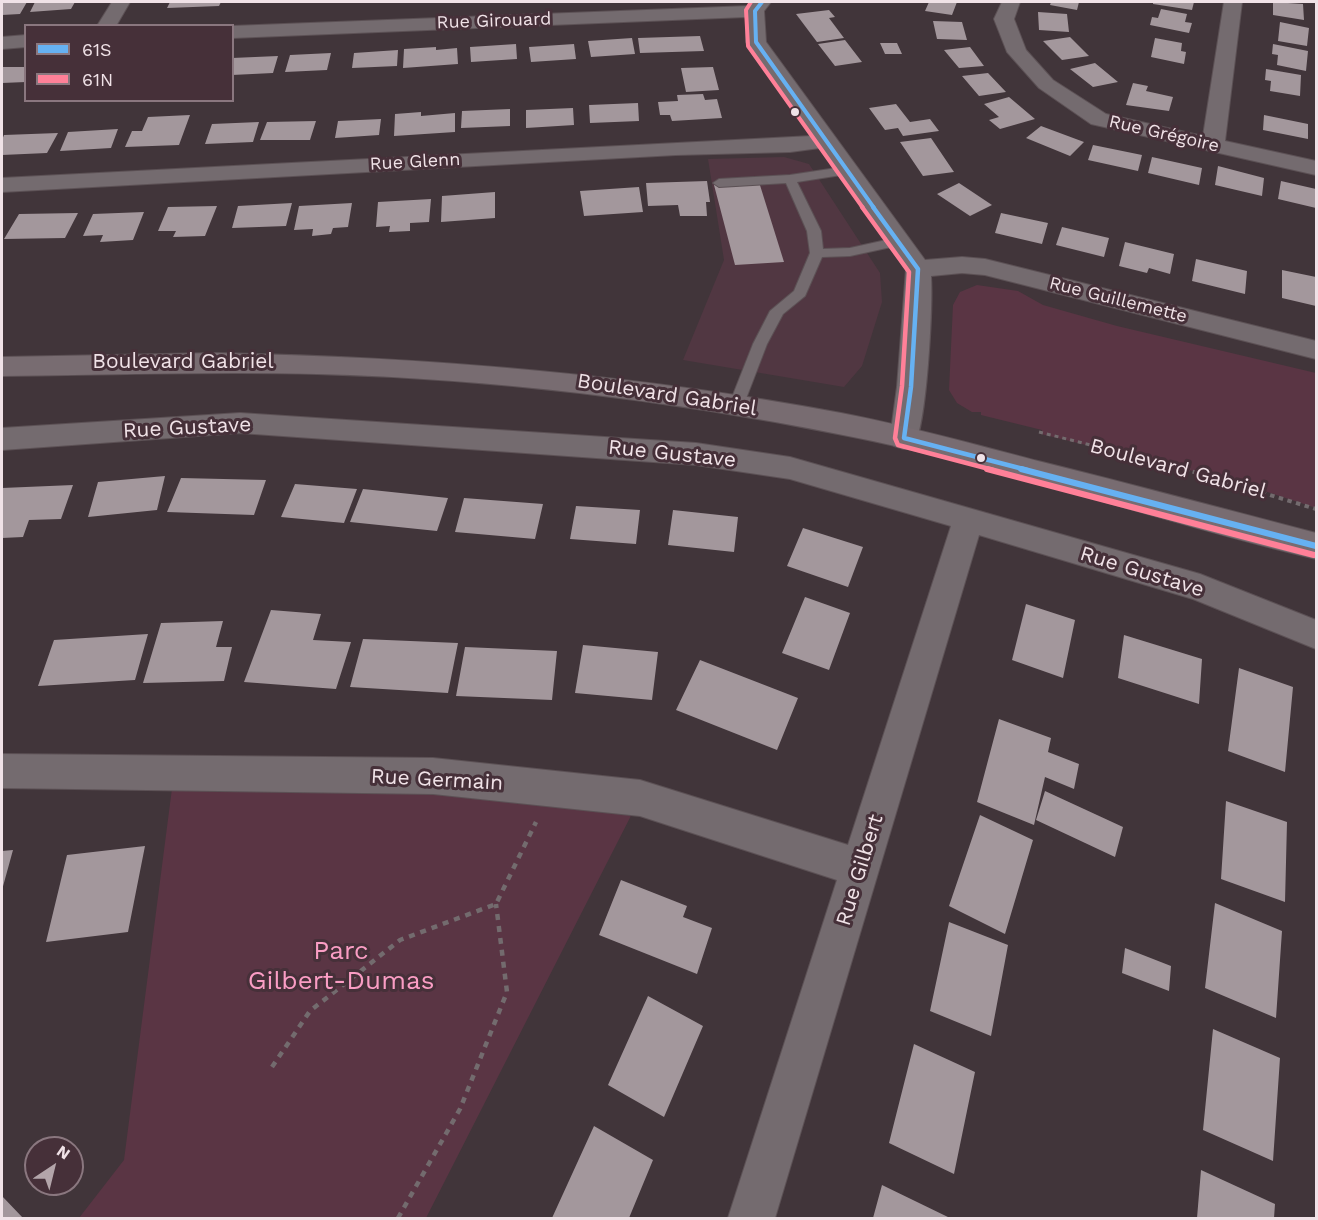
<!DOCTYPE html>
<html>
<head>
<meta charset="utf-8">
<style>
  body { margin:0 }
  #map { position:relative; width:1318px; height:1220px; overflow:hidden; background:#41353a; font-family:"Work Sans",sans-serif }
  canvas { display:block }
  .frame { position:absolute; inset:0; border:3px solid #f0e2e7; pointer-events:none }
  .legend { position:absolute; left:24px; top:24px; width:210px; height:78px; box-sizing:border-box; background:#463039; border:2px solid #8a777f; margin:0; padding:8px 10px; list-style:none; font-size:18px; color:#f0e2e7 }
  .legend li { display:flex; align-items:center; gap:12px; height:30px }
  .legend b { width:30px; border:2px solid #8a777f }
  .north { position:absolute; left:24px; top:1136px; width:60px; height:60px; box-sizing:border-box; background:#463039; border:2px solid #8a777f; border-radius:50%; rotate:35deg; font-size:16px; font-weight:700; line-height:24px; text-align:center; color:#f0e2e7 }
  .north::after { content:''; display:block; margin:auto; width:21px; height:27px; background:#b3a5aa; clip-path:polygon(50% 0,100% 100%,50% 72%,0 100%) }
</style>
</head>
<body>
<div id="map">
<canvas width="1318" height="1220"></canvas>
<div class="frame"></div>
<ul class="legend">
<li><b style="height:8px;background:#66b1f2"></b>61S</li>
<li><b style="height:8px;background:#ff8098"></b>61N</li>
</ul>
<div class="north">N</div>
</div>
<script>
const ctx = document.querySelector('canvas').getContext('2d');
ctx.lineJoin = 'round';
function fillPath(path, color) { ctx.fillStyle = color; ctx.fill(path, 'evenodd'); }
function stroke(path, color, width, dash) { ctx.strokeStyle = color; ctx.lineWidth = width; ctx.lineCap = dash ? 'butt' : 'round'; ctx.setLineDash(dash || []); ctx.stroke(path); }
function drawText(font, color, halo, rows, align = 'center') {
  ctx.font = font + ' "Work Sans",sans-serif'; ctx.lineWidth = 6; ctx.setLineDash([]); ctx.textBaseline = 'middle'; ctx.strokeStyle = halo; ctx.fillStyle = color; for (const [text, x, y, turn = 0] of rows) {
    ctx.save(); ctx.translate(x, y); ctx.rotate((+turn || 0) * Math.PI / 180); ctx.textAlign = isNaN(turn) ? turn : align; if (halo) ctx.strokeText(text, 0, 0); ctx.fillText(text, 0, 0); ctx.restore();
  }
}
fillPath(new Path2D(`
  M784,157L809,164L880,273L882,302L862,366L844,387L683,360L724,260L708,159Z`), '#513742');
fillPath(new Path2D(`
  M977,285L1018,291L1043,305L1117,326L1316,373V508L1234,481L1041,434L1042,430L981,415V412H972L957,403L949,390L953,305L960,292Z
  M174,773L640,798L426,1218H79L124,1160Z`), '#5a3544');
fillPath(new Path2D(`
  M2,2H27L20,14L2,15Z
  M35,2H75L71,9L30,12Z
  M170,2H221L219,6L167,8Z
  M929,2H957L952,15L925,11Z
  M1051,2H1079L1077,10L1050,5Z
  M1153,2H1194L1192,10L1153,4Z
  M1273,2L1303,4L1304,20L1273,15Z
  M1161,9L1187,14L1185,22L1192,23L1189,33L1150,25L1152,17L1158,18Z
  M829,10L835,17L829,18L844,38L817,42L796,14Z
  M1038,12L1067,14L1069,32L1039,30Z
  M933,21L962,22L967,40L937,39Z
  M1280,22L1309,28L1307,46L1278,41Z
  M700,36L704,51L640,53L638,38Z
  M1070,37L1089,56L1062,60L1043,41Z
  M632,38L635,54L591,57L588,41Z
  M1155,38L1182,43L1181,51L1186,52L1184,64L1151,57Z
  M845,40L862,62L835,66L818,44Z
  M880,43H897L902,54H885Z
  M516,44L517,59L471,62L470,47Z
  M574,44L576,59L531,62L529,47Z
  M1273,44L1308,51L1306,71L1277,65L1278,55L1272,54Z
  M436,47V50L457,48L458,64L403,68L404,49Z
  M970,47L984,66L959,68L944,50Z
  M398,50L397,66L352,68L354,53Z
  M331,53L327,70L285,72L290,55Z
  M278,56L273,73L232,75V58Z
  M1095,63L1118,82L1093,87L1070,69Z
  M2,67H26V82L2,83Z
  M713,67L719,90L686,92L681,68Z
  M1266,69L1301,75L1300,96L1270,91L1271,81L1265,80Z
  M988,73L1006,92L979,96L962,76Z
  M1133,83L1148,86L1146,91L1173,97L1169,111L1126,105Z
  M703,94L705,100L717,99L722,118L672,121L670,115H660L658,102L678,101L677,95Z
  M1009,97L1035,119L1000,129L989,120L999,117L984,104Z
  M638,103L639,121L590,123L589,105Z
  M896,104L910,122L930,119L939,131L903,136L898,128L885,130L869,108Z
  M573,108L574,125L526,128V110Z
  M510,109V126L461,128L462,111Z
  M421,112V116L455,113V132L394,136L395,114Z
  M190,115L179,145L125,147L132,131H142L148,117Z
  M1264,115L1308,124V139L1263,130Z
  M381,119L379,135L335,138L338,121Z
  M316,121L310,140H260L267,122Z
  M259,122L253,142L205,144L212,124Z
  M1041,126L1084,142L1070,156L1026,138Z
  M118,129L111,148L60,151L68,132Z
  M58,133L47,153L2,155V140L4,135Z
  M931,138L954,172L923,176L900,142Z
  M1093,145L1142,155L1138,171L1088,160Z
  M1152,157L1202,168L1199,185L1148,173Z
  M1218,166L1264,178L1262,196L1215,185Z
  M707,181L710,202H706L707,216H680L678,205L648,206L646,183Z
  M1281,181L1316,189V208L1278,199Z
  M759,182L784,262L735,265L714,185Z
  M959,183L992,205L970,216L937,194Z
  M639,187L643,212L584,216L580,191Z
  M495,192V218L441,222L442,196Z
  M431,199L429,222L410,223V231L389,232L390,226L376,227L378,202Z
  M292,203L286,226L232,228L238,206Z
  M352,203L348,227L333,228L331,234L312,236L313,229L294,230L299,206Z
  M217,206L205,236L173,237L176,231H158L168,207Z
  M144,212L133,240L100,242L103,235L83,236L93,214Z
  M78,213L65,238L4,239L19,214Z
  M1001,213L1048,223L1042,244L995,233Z
  M1062,227L1109,238L1104,257L1056,245Z
  M1125,242L1174,254L1170,274L1149,268L1147,273L1119,266Z
  M1196,259L1247,271L1245,294L1192,281Z
  M1282,270L1316,277V306L1282,298Z
  M165,476L157,510L88,517L98,482Z
  M181,478L266,480L254,515L167,512Z
  M295,484L357,489L344,523L281,517Z
  M73,485L61,519L29,520L23,537L2,538V488Z
  M363,489L448,498L437,531L350,522Z
  M464,498L543,504L535,539L455,532Z
  M576,506L640,510L636,544L570,539Z
  M673,510L738,517L734,552L668,545Z
  M803,528L863,547L848,587L787,566Z
  M805,597L850,613L829,670L782,653Z
  M1026,604L1075,620L1063,678L1012,660Z
  M271,610L321,614L313,640L351,642L336,689L244,682Z
  M223,621L216,647H232L224,681L143,683L161,623Z
  M148,634L135,680L38,686L54,640Z
  M1124,635L1202,659L1199,704L1118,678Z
  M363,639L458,643L448,693L350,687Z
  M583,645L658,652L652,700L575,693Z
  M465,647L557,651L552,700L456,696Z
  M700,660L798,698L777,750L676,710Z
  M1239,668L1293,687L1285,772L1228,751Z
  M999,719L1051,738L1048,752L1079,764L1074,789L1045,777L1034,825L977,802Z
  M1045,791L1123,827L1115,857L1036,820Z
  M1226,801L1287,822L1285,902L1221,879Z
  M980,815L1033,840L1005,934L949,906Z
  M145,846L128,932L46,942L67,855Z
  M13,850L2,890V851Z
  M621,880L687,906L683,917L712,928L697,974L599,935Z
  M1215,903L1282,931L1276,1018L1205,988Z
  M949,922L1008,945L991,1036L930,1011Z
  M1125,948L1171,966L1169,991L1122,973Z
  M648,996L703,1026L664,1117L608,1085Z
  M1213,1029L1280,1058L1273,1161L1203,1130Z
  M914,1044L975,1072L954,1174L889,1143Z
  M594,1126L653,1160L629,1218H552Z
  M1201,1170L1275,1204L1274,1218H1197Z
  M882,1185L950,1218H873Z
  M2,1196L23,1218H2Z`), '#a3979c');
const lane = new Path2D(`
  M850,166L856,170L854,173L797,182L821,231L823,249L850,248L900,237L907,241L905,244L850,256L822,257L805,296L783,314L767,344L742,409H732L729,405L753,344L770,311L794,291L810,253L807,231L786,183L719,187L713,183L719,179L790,175Z`);
const street = new Path2D(`
  M112,2H130L116,26H97Z
  M753,2H771L764,11L766,42L925,260L962,257L985,259L1316,341V359L985,275L962,273L931,276C933,305 927,424 914,446L904,449L894,446L890,438L897,387L906,269L820,148L790,152L676,155L2,192V178L812,136L746,42V17L232,38V26L749,6Z
  M1002,2H1020L1014,19L1026,50L1053,80L1106,114L1203,136L1224,2H1242L1225,141L1316,161V175L1091,124L1039,88L1007,52L994,19Z
  M26,35V47L2,49V37Z
  M240,413L696,443L790,457L1200,574L1316,620V649L1193,599L979,535L775,1218H728L837,880L640,816L433,794L2,788V754L433,758L640,780L848,845L951,526L790,479L696,465L240,433L2,450V428Z`);
const secondary = new Path2D(`
  M215,353C426,357 634,374 841,413C908,426 973,444 1038,461C1131,484 1224,509 1316,533V559C1158,522 1003,466 843,435C670,400 493,379 317,374C211,371 107,375 2,376V357Z`);
stroke(lane, '#5c5155', 2);
stroke(street, '#5c5155', 2);
stroke(secondary, '#5c5155', 2);
stroke(new Path2D(`
  M1039,432L1190,470`), '#736b6e', 3, [4, 4]);
stroke(new Path2D(`
  M1184,469L1316,509`), '#736b6e', 4, [4.5, 4.5]);
stroke(new Path2D(`
  M272,1067L310,1011L400,940L496,904L536,822
  M398,1218L460,1109L507,992L496,904`), '#736b6e', 4.5, [6, 6]);
fillPath(lane, '#746b6f');
fillPath(street, '#746b6f');
fillPath(secondary, '#786c71');
stroke(new Path2D(`
  M762,2L755,11L756,42L874,208`), '#66b1f2', 4);
stroke(new Path2D(`
  M873,207L918,269L911,387L904,438L1027,470`), '#66b1f2', 4.5);
stroke(new Path2D(`
  M1021,469L1316,546`), '#66b1f2', 6);
stroke(new Path2D(`
  M751,2L746,10L748,46L863,208`), '#ff8098', 4);
stroke(new Path2D(`
  M862,207L909,272L902,386L895,438L898,445L993,470`), '#ff8098', 4.5);
stroke(new Path2D(`
  M987,469L1314,555`), '#ff8098', 6);
for (const [x, y, r, color] of [
  [795,112,5,"#f0e2e7"],
  [981,458,5,"#f0e2e7"]
]) { const dot = new Path2D(); dot.arc(x, y, r, 0, 2 * Math.PI); ctx.fillStyle = color; ctx.fill(dot); stroke(dot, '#463039', 2); }
drawText('18px', '#f0e2e7', '#463039', [
  ["Rue Girouard",494,21,-2],
  ["Rue Grégoire",1164,134,13],
  ["Rue Glenn",415,162,-3],
  ["Rue Guillemette",1118,300,14]
]);
drawText('21px', '#f0e2e7', '#463039', [
  ["Boulevard Gabriel",183,362],
  ["Boulevard Gabriel",667,395,9],
  ["Rue Gustave",187,428,-3],
  ["Rue Gustave",672,454,6],
  ["Boulevard Gabriel",1178,469,15],
  ["Rue Gustave",1142,572,17],
  ["Rue Germain",437,780,3],
  ["Rue Gilbert",860,870,-73]
]);
drawText('26px', '#fa9dc4', '#463039', [
  ["Parc",341,951],
  ["Gilbert-Dumas",341,981]
]);
</script>
</body>
</html>
